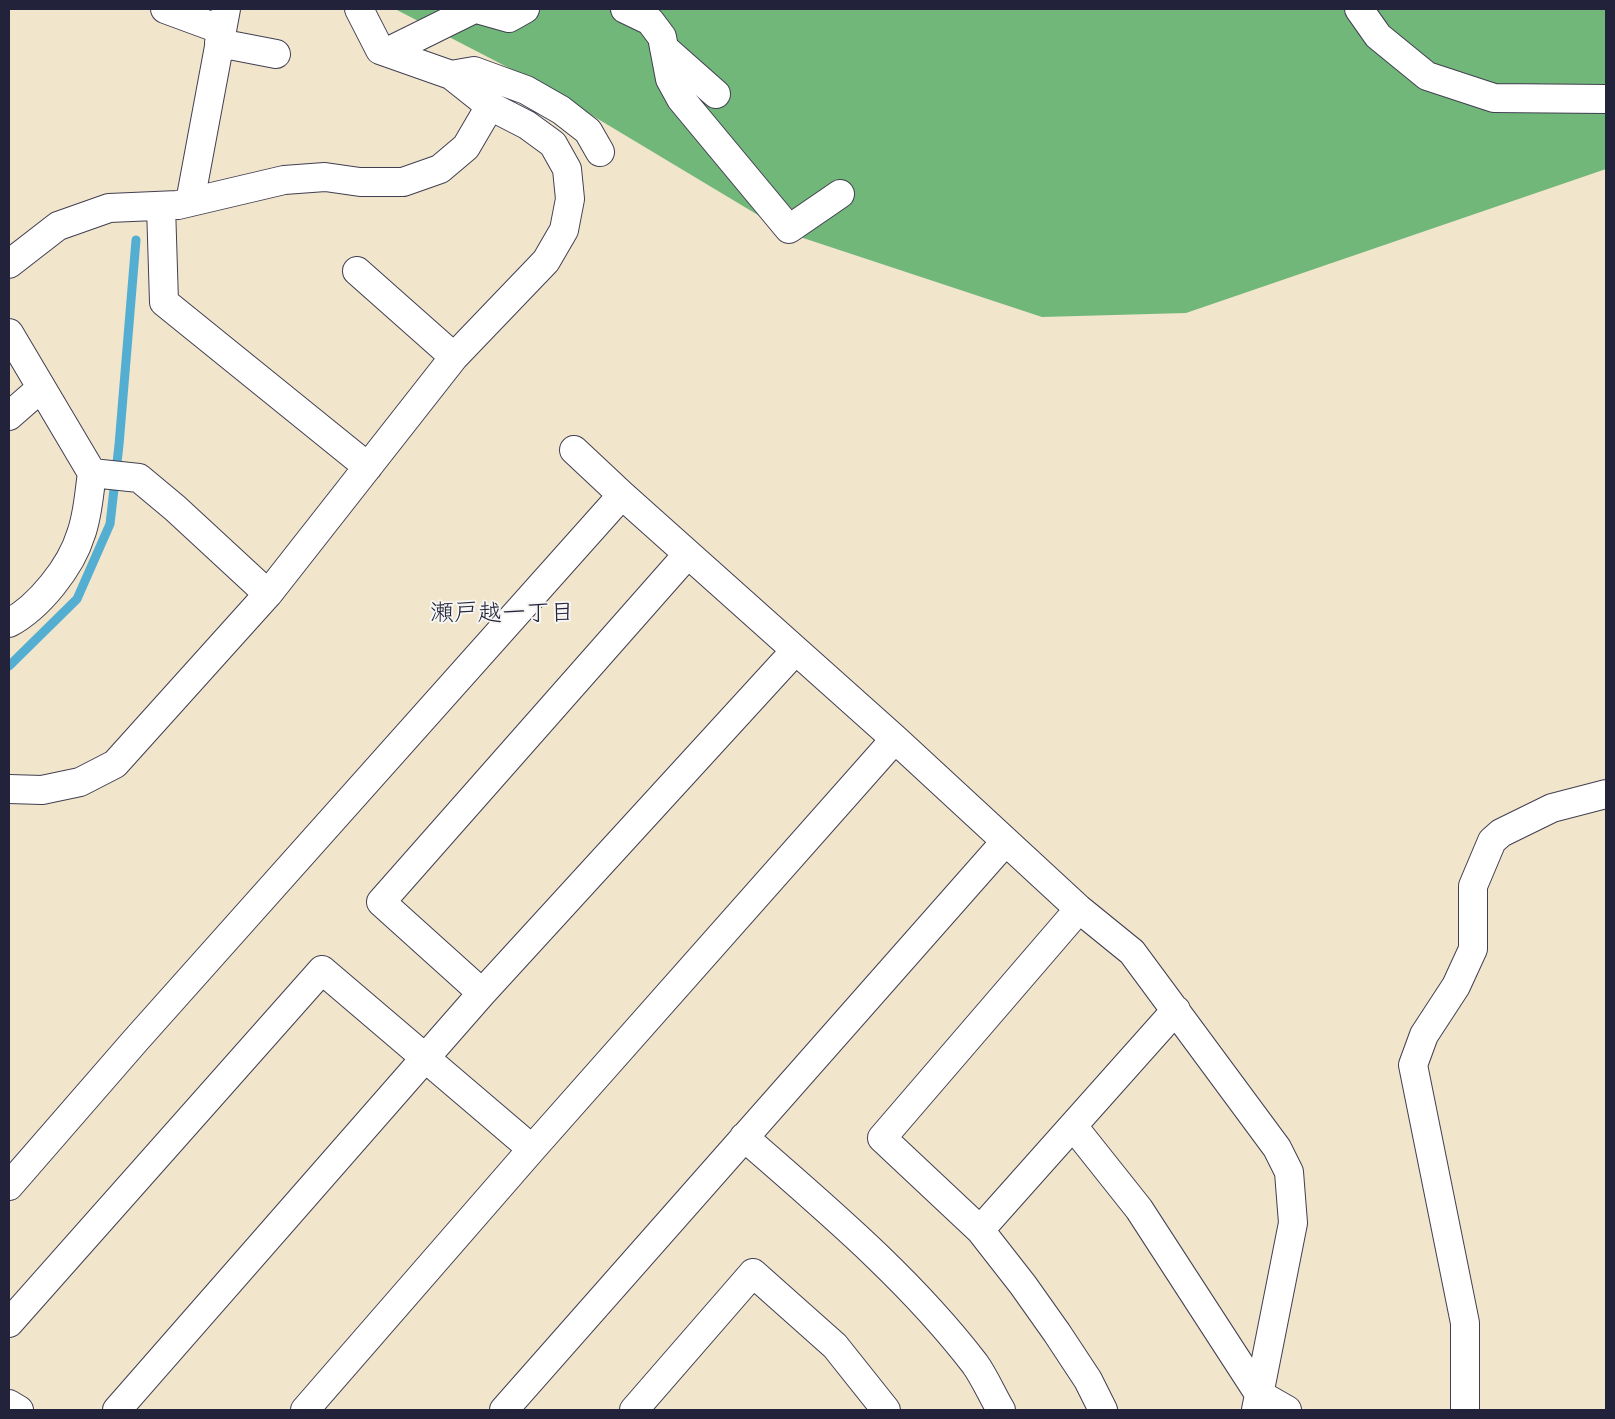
<!DOCTYPE html>
<html>
<head>
<meta charset="utf-8">
<style>
  body { margin:0 }
  #map { position:relative; width:1615px; height:1419px; overflow:hidden; background:#f1e5cc; font-family:"Indie Flower",sans-serif }
  canvas { display:block }
  .frame { position:absolute; inset:0; border:10px solid #22223b; pointer-events:none }
</style>
</head>
<body>
<div id="map">
<canvas width="1615" height="1419"></canvas>
<div class="frame"></div>
</div>
<script>
const ctx = document.querySelector('canvas').getContext('2d');
ctx.lineJoin = 'round';
function fillPath(path, color) { ctx.fillStyle = color; ctx.fill(path, 'evenodd'); }
function stroke(path, color, width, dash) { ctx.strokeStyle = color; ctx.lineWidth = width; ctx.lineCap = dash ? 'butt' : 'round'; ctx.setLineDash(dash || []); ctx.stroke(path); }
function drawText(font, color, halo, rows, align = 'center') {
  ctx.font = font + ' "Indie Flower","Klee One",sans-serif'; ctx.lineWidth = 4; ctx.setLineDash([]); ctx.textBaseline = 'middle'; ctx.strokeStyle = halo; ctx.fillStyle = color; for (const [text, x, y, turn = 0] of rows) {
    ctx.save(); ctx.translate(x, y); ctx.rotate((+turn || 0) * Math.PI / 180); ctx.textAlign = isNaN(turn) ? turn : align; if (halo) ctx.strokeText(text, 0, 0); ctx.fillText(text, 0, 0); ctx.restore();
  }
}
fillPath(new Path2D(`
  M395,9H1606V169L1186,313L1042,317L788,233L538,83Z`), '#72b77a');
stroke(new Path2D(`
  M9,666L77,599L110,524L119,445L136,240`), '#53aed1', 9);
const minor = new Path2D(`
  M165,9L222,30
  M477,9L509,18L525,9
  M625,9L650,21L662,37L670,79L681,99L789,229L840,194
  M1359,9L1378,36L1427,76L1494,98L1606,99
  M219,43L276,54
  M664,48L716,94
  M387,52L474,9
  M451,75L474,71L526,90L561,110L588,131L600,152
  M190,202L226,9
  M161,206L164,302L368,467
  M9,264L58,226L109,208L178,205L284,180L325,177L360,182H403L440,169L466,147L490,106
  M357,271L454,357
  M9,333L92,473L139,478L175,508L268,594
  M9,416L41,388
  M574,450L622,495
  M9,623C39,607 71,567 81,534C88,515 89,493 92,473
  M9,789L42,790L80,782L115,764L268,594L454,357L546,261L564,230L570,199L567,169L553,144L527,125L490,106L451,75L380,50L359,9
  M1079,909L882,1138L980,1230L1023,1285L1057,1333L1088,1380L1103,1410
  M482,993L381,902L687,555
  M1073,1126L1139,1209L1259,1394L1287,1410
  M744,1137C825,1208 909,1278 975,1364C985,1378 992,1395 1001,1410
  M9,1186L135,1041L622,495L895,739L1079,909L1132,952L1277,1148L1289,1172L1293,1223L1256,1410
  M980,1230L1176,1010
  M9,1323L322,970L532,1149
  M9,1404L19,1410
  M117,1410L482,993L795,651
  M305,1410L532,1149L895,739
  M504,1410L1005,842
  M634,1410L753,1273L835,1346L886,1410
  M1465,1410V1323L1413,1065L1424,1035L1456,986L1473,949V886L1492,841L1501,833L1552,808L1606,794`);
stroke(minor, '#413f51', 30);
stroke(minor, '#fff', 28);
drawText('24px', '#22223b', '#f6f6f2', [
  ["瀬戸越一丁目",502,616]
]);
</script>
</body>
</html>
